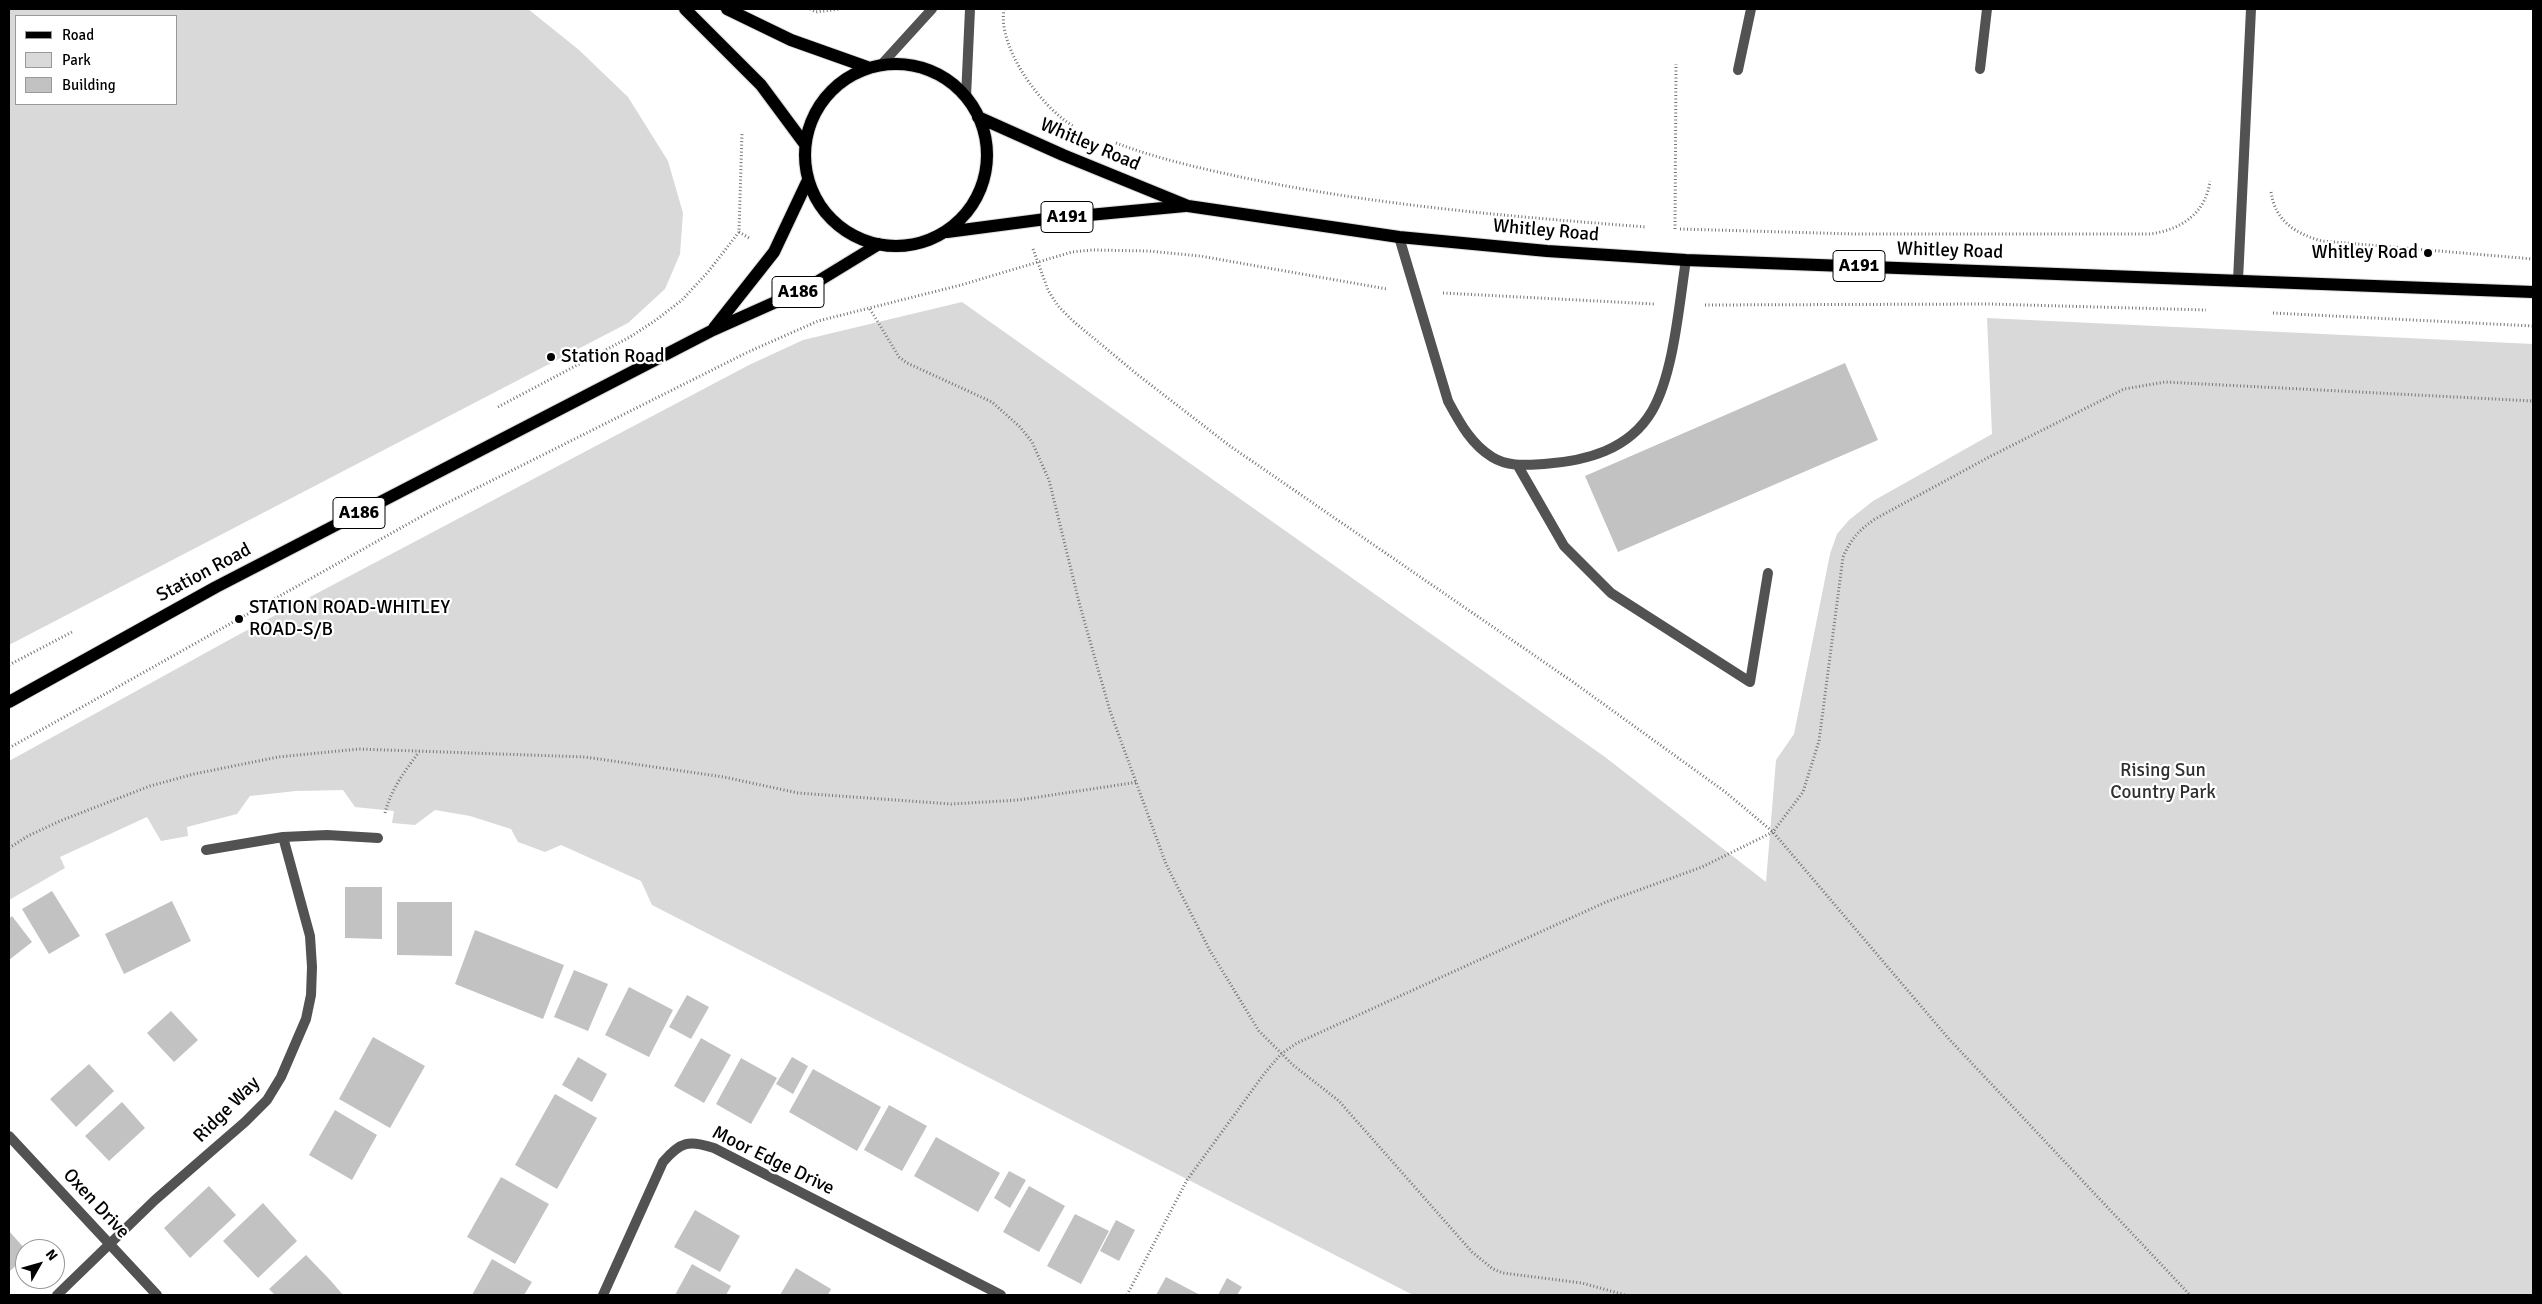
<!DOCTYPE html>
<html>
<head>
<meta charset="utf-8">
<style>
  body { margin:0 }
  #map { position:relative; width:2542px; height:1304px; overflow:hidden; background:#fff; font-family:Signika,sans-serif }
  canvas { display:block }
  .frame { position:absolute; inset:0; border:10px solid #000; pointer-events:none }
  .legend { position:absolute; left:15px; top:15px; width:162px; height:90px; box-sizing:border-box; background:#fff; border:1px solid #999; margin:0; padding:6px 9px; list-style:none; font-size:15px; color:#000 }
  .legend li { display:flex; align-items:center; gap:10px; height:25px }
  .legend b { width:25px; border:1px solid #999 }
  .north { position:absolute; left:15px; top:1239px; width:50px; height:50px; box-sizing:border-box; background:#fff; border:1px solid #999; border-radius:50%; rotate:52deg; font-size:14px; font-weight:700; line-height:20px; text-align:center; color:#000 }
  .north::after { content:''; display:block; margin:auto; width:18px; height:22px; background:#000; clip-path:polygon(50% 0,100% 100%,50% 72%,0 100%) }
</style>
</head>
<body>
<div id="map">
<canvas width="2542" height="1304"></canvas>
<div class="frame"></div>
<ul class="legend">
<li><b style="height:6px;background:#000"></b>Road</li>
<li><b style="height:14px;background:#d9d9d9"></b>Park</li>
<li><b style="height:14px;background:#c2c2c2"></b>Building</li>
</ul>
<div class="north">N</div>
</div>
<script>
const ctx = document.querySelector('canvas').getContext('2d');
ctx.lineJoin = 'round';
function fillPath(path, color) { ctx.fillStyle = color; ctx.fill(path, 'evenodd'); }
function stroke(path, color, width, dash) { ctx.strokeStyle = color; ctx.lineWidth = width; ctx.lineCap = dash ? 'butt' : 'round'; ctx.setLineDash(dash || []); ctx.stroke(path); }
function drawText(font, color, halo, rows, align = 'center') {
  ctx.font = font + ' Signika,sans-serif'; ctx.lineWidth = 4.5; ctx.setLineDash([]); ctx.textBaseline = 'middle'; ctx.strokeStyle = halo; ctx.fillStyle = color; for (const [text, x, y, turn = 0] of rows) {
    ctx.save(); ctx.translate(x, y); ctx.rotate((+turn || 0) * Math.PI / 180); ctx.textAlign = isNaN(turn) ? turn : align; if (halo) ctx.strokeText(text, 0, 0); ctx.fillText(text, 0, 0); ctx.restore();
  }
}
fillPath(new Path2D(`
  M9,9H528L579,50L628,97L668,161L683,213L680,254L665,289L628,323L9,645ZM176,16V104H16V16Z
  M962,302L1605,757L1766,882L1776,760L1794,734L1830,554L1837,534L1849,520L1873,501L1992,434L1987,318L2533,344V1295H1413L652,905L641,881L561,845L545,852L518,842L511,829L470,816L435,810L415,825L392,823L394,811L355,807L343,790L296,791L250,796L237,814L187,827L188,836L161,841L147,817L60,857L65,868L9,900V761L238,635L749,365L803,340Z`), '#d9d9d9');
fillPath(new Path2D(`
  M1845,363L1878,440L1618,552L1585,476Z
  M345,887H382V939L345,938Z
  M52,891L80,936L49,954L22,909Z
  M172,901L191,941L124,974L105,934Z
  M397,902H452V956L397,955Z
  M12,916L32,942L9,960V919Z
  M475,930L564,965L543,1019L455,984Z
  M574,970L608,984L588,1031L554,1017Z
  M629,987L673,1010L649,1057L605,1035Z
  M687,995L709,1007L691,1039L669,1027Z
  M171,1011L198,1040L174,1062L147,1033Z
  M373,1037L425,1066L390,1128L339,1099Z
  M701,1038L731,1055L704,1103L674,1086Z
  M578,1057L607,1074L592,1102L562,1085Z
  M792,1057L808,1066L793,1094L776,1084Z
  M741,1058L777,1078L751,1124L716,1104Z
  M89,1064L114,1091L76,1127L50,1099Z
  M813,1069L881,1107L857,1151L789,1112Z
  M555,1094L597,1118L557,1189L515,1165Z
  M122,1102L145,1128L109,1161L85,1136Z
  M889,1105L927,1126L902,1171L864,1150Z
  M335,1110L377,1135L352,1180L309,1155Z
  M936,1137L1000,1173L978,1212L914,1176Z
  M1009,1171L1026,1180L1010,1208L994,1198Z
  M501,1177L549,1204L515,1264L467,1237Z
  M209,1186L236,1215L190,1258L164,1228Z
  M1029,1186L1065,1206L1039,1252L1003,1232Z
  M263,1203L297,1241L258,1278L223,1241Z
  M695,1210L740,1236L720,1272L674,1247Z
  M1075,1214L1109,1231L1081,1284L1047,1266Z
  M1116,1220L1135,1230L1119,1261L1100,1251Z
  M9,1231L25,1249V1257L9,1272Z
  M306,1255L331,1281L343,1295H275L269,1289Z
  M492,1259L532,1282L524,1295H472Z
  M692,1264L731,1286L726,1295H675Z
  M796,1268L831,1289L828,1295H780Z
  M1166,1277L1200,1295H1156Z
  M1227,1278L1242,1287L1237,1295H1218Z`), '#c2c2c2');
const primary = new Path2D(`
  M685,9L761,85L804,143
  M727,9L791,40L867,67
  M805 155a91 91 0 1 1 182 0a91 91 0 1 1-182 0Z
  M978,117L1063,155L1188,206L1399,237L1547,251L1686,260L2533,292
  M947,232L1046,219L1185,206
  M714,328L774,252L807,182
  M9,702L216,587L713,330L807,288L879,244`);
stroke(primary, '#dbdbdb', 14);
stroke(new Path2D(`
  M810,9L816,12L839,9
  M1004,9C997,47 1041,107 1073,126
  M1116,143C1161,160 1208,170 1255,180C1384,206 1515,217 1646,227
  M2271,192C2275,221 2296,234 2322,241L2533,259
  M1675,229L1676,64
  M1680,229L1854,234H2150C2181,230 2206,213 2210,181
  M739,232L749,238
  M1033,249L1048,290L1058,306L1073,321L1138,375L1230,446L1573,682L1724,791L1773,832L1949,1039L2190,1295
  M1443,293L1654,304
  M1705,305L1989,304L2206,310
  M870,309L899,357L907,363L992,402L1020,427L1032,442L1049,480L1080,606L1110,711L1166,864L1209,949L1259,1031L1293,1065L1339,1101L1472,1252L1493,1269L1503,1273L1582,1283L1625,1295
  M2273,313L2533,326
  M498,407L630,337L656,320L682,300L708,272L739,232L742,132
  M9,665L72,632
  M9,748L431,511L748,352L818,321L961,285L1072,252L1092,250L1148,251L1200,256L1387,289
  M385,813C391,789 405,771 419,752
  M9,848L28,836L60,821L150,786L194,774L278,757L359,749L585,757L724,777L798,793L951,804L1019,800L1138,782
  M1127,1295L1187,1180L1264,1074L1281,1054L1297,1043L1606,902L1702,867L1773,832L1803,792L1819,741L1843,557C1851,539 1859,530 1875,519L1991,456L2124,389L2165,382L2533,401`), '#747474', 3, [1, 2.5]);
stroke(new Path2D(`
  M881,65L932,9
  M1980,69L1987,9
  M1738,70L1751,9
  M966,97L970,9
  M1399,237L1448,401C1460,423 1471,444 1492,457C1508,467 1526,465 1544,464C1586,461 1629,450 1652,411C1674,373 1679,304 1686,260
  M1518,466L1564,546L1611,593L1750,682L1768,573`), '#525252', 10);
stroke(new Path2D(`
  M2238,280L2251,9
  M206,850L283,837L327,835L378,838
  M9,1136L157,1295
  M57,1295L155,1200L245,1122L267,1100L281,1077L306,1019L311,995L312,967L310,936L283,837
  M603,1295L663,1162C681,1141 689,1140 714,1148L1001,1295`), '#525252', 10);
stroke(primary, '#000', 12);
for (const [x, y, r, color] of [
  [2428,253,5,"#000"],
  [551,357,5,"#000"],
  [239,619,5,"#000"]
]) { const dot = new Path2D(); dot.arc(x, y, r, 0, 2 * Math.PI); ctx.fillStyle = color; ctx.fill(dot); stroke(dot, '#fff', 2); }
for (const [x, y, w] of [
  [1067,217,52],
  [1859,266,52],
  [798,292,52],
  [359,513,52]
]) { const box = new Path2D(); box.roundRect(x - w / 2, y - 15.5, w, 31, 4); ctx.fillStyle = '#fff'; ctx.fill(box); stroke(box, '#000', 1); }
drawText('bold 18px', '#000', null, [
  ["A191",1067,217],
  ["A191",1859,266],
  ["A186",798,292],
  ["A186",359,513]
]);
drawText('19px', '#000', '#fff', [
  ["Whitley Road",1090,145,23],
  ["Whitley Road",1546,231,5],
  ["Whitley Road",1950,251,2],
  ["Station Road",204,573,-28],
  ["Ridge Way",227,1110,-45],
  ["Moor Edge Drive",773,1161,26],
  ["Oxen Drive",96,1204,47]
]);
drawText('19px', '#000', '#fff', [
  ["Whitley Road",2418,253,"right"],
  ["Station Road",561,357],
  ["STATION ROAD-WHITLEY",249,608],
  ["ROAD-S/B",249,630]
], 'left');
drawText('19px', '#303030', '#fff', [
  ["Rising Sun",2163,771],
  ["Country Park",2163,793]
]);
</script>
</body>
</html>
